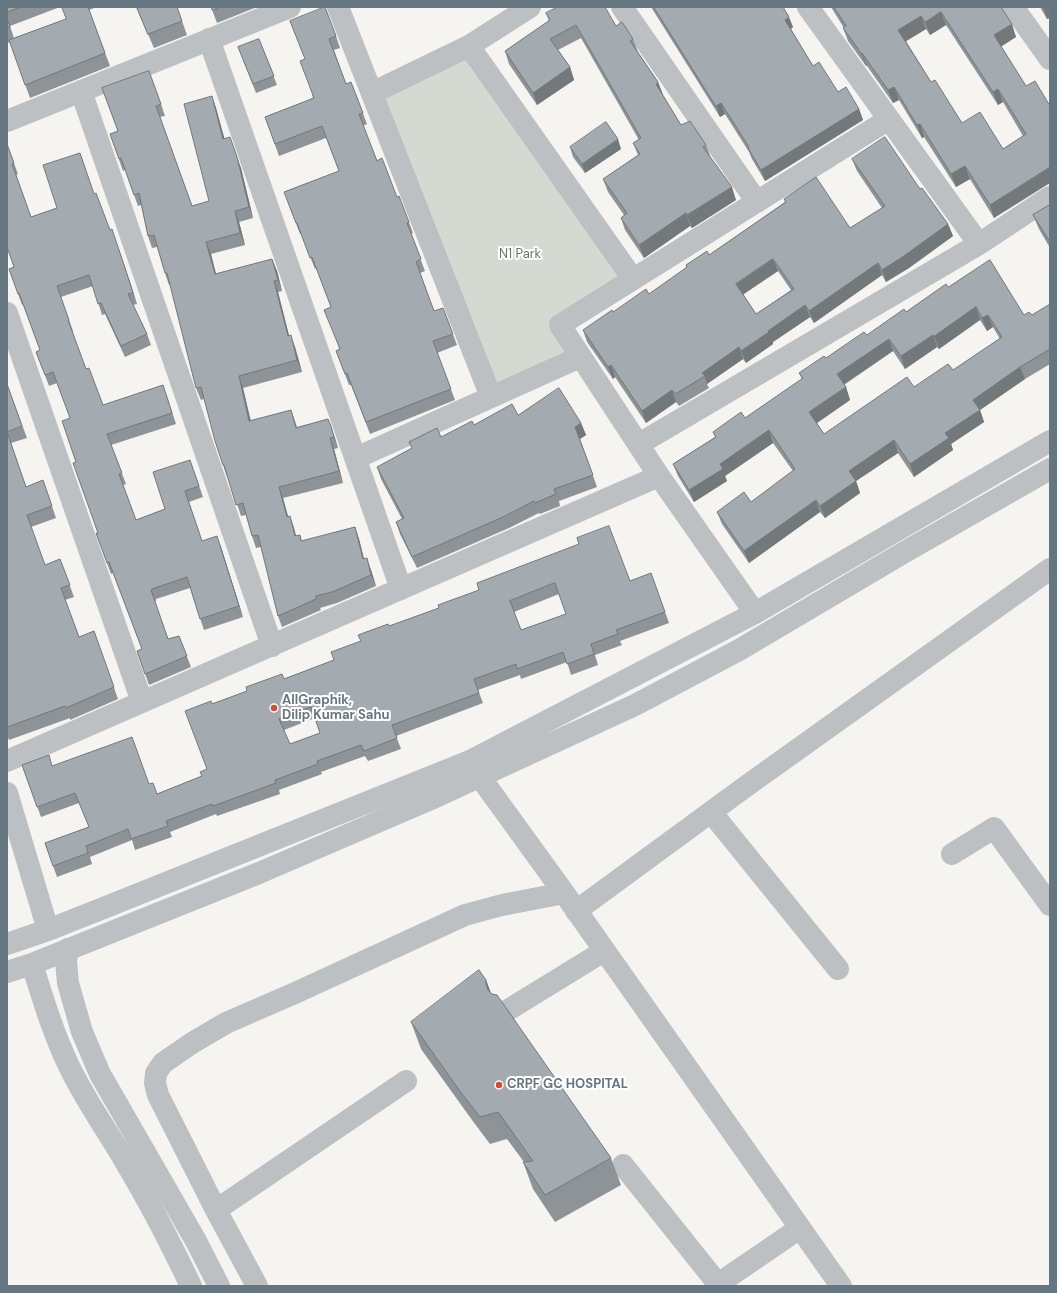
<!DOCTYPE html>
<html>
<head>
<meta charset="utf-8">
<style>
  body { margin:0 }
  #map { position:relative; width:1057px; height:1293px; overflow:hidden; background:#f5f4f1; font-family:"DM Sans",sans-serif }
  canvas { display:block }
  .frame { position:absolute; inset:0; border:8px solid #667680; pointer-events:none }
</style>
</head>
<body>
<div id="map">
<canvas width="1057" height="1293"></canvas>
<div class="frame"></div>
</div>
<script>
const ctx = document.querySelector('canvas').getContext('2d');
ctx.lineJoin = 'round';
function fillPath(path, color) { ctx.fillStyle = color; ctx.fill(path, 'evenodd'); }
function stroke(path, color, width, dash) { ctx.strokeStyle = color; ctx.lineWidth = width; ctx.lineCap = dash ? 'butt' : 'round'; ctx.setLineDash(dash || []); ctx.stroke(path); }
function drawText(font, color, halo, rows, align = 'center') {
  ctx.font = font + ' "DM Sans",sans-serif'; ctx.lineWidth = 4; ctx.setLineDash([]); ctx.textBaseline = 'middle'; ctx.strokeStyle = halo; ctx.fillStyle = color; for (const [text, x, y, turn = 0] of rows) {
    ctx.save(); ctx.translate(x, y); ctx.rotate((+turn || 0) * Math.PI / 180); ctx.textAlign = isNaN(turn) ? turn : align; if (halo) ctx.strokeText(text, 0, 0); ctx.fillText(text, 0, 0); ctx.restore();
  }
}
fillPath(new Path2D(`
  M469,46L633,279L560,325L580,357L491,397L372,93Z`), '#d4d9d1');
stroke(new Path2D(`
  M338,7L491,397
  M622,7L757,202
  M808,7L979,244
  M1013,7L1050,59
  M209,39L401,589
  M469,46L633,279
  M81,91L272,646
  M372,93L469,46L530,7
  M7,121L290,7
  M7,313L142,702
  M639,444L979,244L1050,197
  M356,458L580,357
  M755,613L659,476L560,325L889,119
  M7,761L659,476
  M480,777L564,893L841,1286
  M7,793L48,930
  M711,812L838,969
  M952,854L994,828L1050,905
  M576,911L745,787L1050,569
  M7,944L48,930L106,907L470,761L755,613L1050,441
  M68,949L66,961L68,983L82,1032L100,1074L196,1241L219,1286
  M32,964C43,999 53,1033 69,1066C85,1100 107,1130 126,1163C150,1203 171,1244 191,1286
  M7,972L32,964L259,873L431,799L635,705L739,650L903,553L1050,469
  M508,1010L604,951
  M623,1165L718,1284
  M216,1210L406,1081
  M257,1286L216,1210L158,1095L155,1083L156,1073L163,1063L192,1043L226,1023L295,993L465,915L502,905L564,893
  M715,1286L800,1228`), '#bcc0c3', 22);
fillPath(new Path2D(`
  M7,7H60L10,26L14,38L66,19L62,7H97L89,10L110,66L30,98L10,42L7,43Z
  M136,7H177L187,35L154,48Z
  M211,7H257L217,23Z
  M651,7H783L793,27L791,29L813,66L838,92L859,109L863,120L765,181L752,159L749,152L725,114L720,117Z
  M831,7H1001L1016,37L1001,46L1026,86L1050,106L994,218L970,179L956,187L924,137L922,138L899,100L893,103L867,66H866L848,41L843,28H844ZM946,25L998,105L1003,102L1023,136L1003,149L962,123L931,82L906,41L926,29L930,35Z
  M1040,7H1050L1047,19Z
  M546,13L616,26L633,39L638,52L658,82L663,95L681,125L706,145L711,158L736,200L692,228L690,226L644,258L625,230L621,218L624,215L608,192L603,179L638,155L633,143L639,140L581,38L558,50L570,67L574,80L537,105L509,64L505,51L549,21Z
  M290,21L336,36L340,48L334,50L346,84L351,82L367,124L363,126L377,161L397,197L409,222L413,233L411,234L425,271L420,273L434,311L443,308L457,345L437,353L455,400L370,434L351,385H349L336,351L339,349L331,307L316,268L315,269L301,234H300L284,192L339,171L326,138L279,156L265,117L313,98L305,59Z
  M259,39L277,85L256,93L238,47Z
  M102,88L161,104L165,116L160,117L192,206L209,201L212,96L216,108L224,139L241,168L253,218L239,222L245,245L211,254L216,274L272,259L277,271L282,291L278,292L289,336L295,347L302,372L243,388L251,421L291,410L297,427L328,419L335,438L338,448L334,449L343,483L283,498L288,516H290L294,528L296,536L300,535L302,541L355,527L359,539L364,559L371,570L376,586L337,603L320,608L321,610L282,627L278,616L261,547L256,548L252,536L246,515L241,516L228,477H227L223,465L204,399L201,400L196,388L170,285H169L165,273L157,247L152,248L148,236L141,205L138,206L125,170L123,171L110,134L118,131Z
  M7,144L18,174L16,175L31,217L57,208L80,153L94,194L130,282L137,304L133,305L147,334L151,345L125,357L105,314L102,315L93,286L61,297L73,331H72L86,369L103,405L167,396L176,424L111,445L126,484L123,485L136,520L165,509L194,471L203,497L189,502L202,541L221,547L243,617L204,630L190,588L156,599V601H155L168,639L179,636L191,667L149,685L137,651L142,649L113,573L111,574L96,533H98L76,462L70,418L57,383L49,386L36,352L40,350L23,304L22,305L9,269L14,267Z
  M570,147L621,149L585,173L573,157Z
  M852,159L920,189L948,224L953,236L909,268L886,282L882,275L814,323L810,317L773,342V344L746,363L743,359L707,384L709,388L679,406L676,402L646,423L615,377L613,379L587,342L583,330L613,312L649,294L687,268L686,265L709,255L785,202L784,199L850,228L882,208L857,171ZM778,271L791,290L756,314L743,294Z
  M1050,205V248L1039,229L1033,215Z
  M948,287L1024,315H1032L1050,304V364L1025,379L980,410L984,422L951,444L953,450L914,477L898,453L856,481L860,493L825,518L820,512L749,563L722,524L717,512L751,502L793,471L773,443L725,476L727,481L694,502L678,476L673,464L715,437L713,432L745,418L802,379L799,373L867,335ZM980,320L987,331L993,327L1000,339L953,370L914,387L824,434L817,423L850,400L846,387L844,385L893,351L905,369L937,347L939,349Z
  M7,384L27,438L11,443L26,487L43,480L56,518L31,527L45,565L60,559L74,597L65,600L79,637L94,631L118,699L70,720V718L9,740L7,735Z
  M518,415L581,423L586,435L580,439L597,487L559,501L560,506L540,514L539,513L509,528L417,568L400,534L396,522L402,519L381,479L377,467L412,448L409,442L441,437L474,425Z
  M651,573L669,623L620,641L622,645L595,655L598,665L571,675L567,662L521,679L520,675L478,690L483,703L396,736L401,749L368,761L365,756L321,772L322,774L279,790L280,794L217,816L216,814L170,832L172,837L135,850L132,840L90,857L92,864L57,877L45,843L89,827L79,803L41,817L22,765L52,766L149,784L157,794L202,776L207,769L212,704L284,679L334,660L361,641L389,626L439,608L479,590L477,583L630,581ZM559,594L566,614L521,630L514,612ZM315,718L320,733L290,744L284,730Z
  M486,980L491,993L611,1158L621,1185L555,1222L533,1189L523,1162H524L507,1139L490,1144L472,1120L421,1049L411,1022Z`), '#8d9397');
fillPath(new Path2D(`
  M1045,7H1050V18L1047,19L1043,8Z
  M941,12L946,25L930,35L925,22Z
  M921,16L926,29L903,43L898,30Z
  M789,17L793,27L789,30L785,20Z
  M1012,24L1016,37L999,48L994,35Z
  M861,53H862L867,66H866Z
  M570,67L574,80L537,105L533,93Z
  M658,82L663,95L660,97L656,84Z
  M894,87L899,100L893,103L888,90Z
  M998,89L1003,102L998,105L993,92Z
  M212,96L216,108L228,151L223,139Z
  M721,103L725,114L720,117L716,106Z
  M859,109L863,120L765,181L761,170Z
  M920,124L924,137L922,138L917,125Z
  M230,137L241,168L253,218L249,207Z
  M618,139L621,149L585,173L582,164Z
  M965,166L970,179L956,187L951,174Z
  M1050,167V183L994,218L990,205Z
  M732,187L736,200L692,228L687,215Z
  M235,211L239,222L245,245L240,233Z
  M686,213L690,226L644,258L639,245Z
  M948,224L953,236L909,268L886,282L882,270Z
  M116,240L130,282L137,304L133,293Z
  M206,242L211,254L219,286L215,274Z
  M272,259L277,271L282,291L278,280Z
  M773,259L778,271L741,296L736,284Z
  M878,263L882,275L814,323L809,311Z
  M274,281L278,292L292,347L288,336Z
  M805,305L810,317L773,342V344L746,363L741,351L768,331Z
  M976,307L980,320L939,349L934,336Z
  M988,315L993,327L987,331L982,318Z
  M291,335L295,347L302,372L297,360Z
  M933,335L937,347L905,369L901,356Z
  M889,339L893,351L841,386L837,374Z
  M739,347L743,359L707,384L705,376L702,373Z
  M611,365L615,377L613,379L608,367Z
  M1020,367L1025,379L980,410L984,422L951,444L953,450L914,477L910,464L945,433L973,400Z
  M239,376L243,388L253,433L249,421Z
  M846,387L850,400L814,425L809,412Z
  M672,390L676,402L646,423L642,411Z
  M291,410L295,422L300,439L296,428Z
  M328,419L335,438L338,448L334,437Z
  M581,423L586,435L580,439L575,427Z
  M769,430L773,443L725,476L727,481L694,502L689,490L720,464Z
  M330,438L334,449L343,483L339,471Z
  M894,440L898,453L856,481L860,493L825,518L820,506L849,471Z
  M279,487L283,498L291,528L287,517Z
  M816,500L820,512L749,563L744,551Z
  M290,516L294,528L299,548L295,536Z
  M355,527L359,539L367,571L363,559Z
  M217,536L221,547L243,617L239,606Z
  M367,558L371,570L376,586L371,575Z
  M486,980L496,1007V1011L486,984Z`), '#73787b');
const building = new Path2D(`
  M7,7H21L7,12Z
  M62,7H88L105,53L25,85L9,40L66,19Z
  M137,7H177L182,21L148,34Z
  M211,7H220L213,10Z
  M325,7L336,36L329,39L346,84L351,82L363,113L359,114L377,161L382,158L397,197L399,196L409,222L407,223L421,259L416,262L434,311L443,308L453,334L433,341L451,389L366,422L347,373L345,374L336,351L340,349L324,310L331,307L312,257L310,258L297,223H296L284,192L339,171L322,126L275,144L265,117L314,98L300,61L305,59L290,21Z
  M558,7H605L616,26L622,22L633,39L630,41L658,82L656,84L681,125L690,121L706,145L703,147L732,187L687,215L686,213L639,245L621,218L627,213L603,179L640,154L633,143L641,138L576,25L550,39L570,67L533,93L505,51L550,20L546,13Z
  M654,7H783L789,17L785,20L813,66L819,62L838,92L846,87L859,109L761,170L748,148L749,147L721,103L716,106Z
  M834,7H1001L1012,24L994,35L1026,86L1035,81L1050,106V167L990,205L965,166L951,174L920,124L917,125L894,87L888,90L862,53H861L843,28L846,26ZM941,12L993,92L998,89L1026,134L1003,149L980,112L962,123L935,80L931,82L898,30L921,16L925,22Z
  M7,18L10,27L7,28Z
  M259,39L274,76L253,84L238,47Z
  M149,71L161,104L156,106L192,206L209,201L184,104L212,96L223,139L230,137L237,157L249,207L235,211L240,233L206,242L215,274L272,259L278,280L274,281L288,336L291,335L297,360L239,376L249,421L291,410L296,428L328,419L331,426L334,437L330,438L339,471L279,487L287,517L290,516L295,536L300,535L301,541L355,527L363,559L367,558L371,575L332,592L316,596V599L278,616L258,535L252,536L243,503L236,505L224,465H223L215,441L201,387L196,388L167,273H165L154,235L148,236L139,193L134,195L121,158L119,159L110,134L118,131L102,88Z
  M606,122L618,139L582,164L570,147Z
  M885,137L920,189L922,188L948,224L904,256L882,270L878,263L809,311L805,305L768,331L769,332L741,351L739,347L702,373L705,376L675,394L672,390L642,411L611,365L608,367L583,330L612,310L613,312L646,289L649,294L687,267L686,265L707,251L709,255L786,202L784,199L816,177L850,228L885,206L852,159ZM773,259L794,289L756,314L736,284Z
  M7,144L14,163L12,164L31,217L57,208L43,165L80,153L94,194L96,193L110,230L112,229L126,271L133,293L128,294L147,334L121,346L101,303L98,304L89,275L57,286L69,320H68L86,369L89,368L103,405L163,385L172,413L107,434L122,473L119,474L136,520L165,509L153,472L190,460L199,486L185,491L202,541L217,536L239,606L200,619L187,577L152,589V590H151L168,639L179,636L187,656L145,674L137,651L142,649L109,562L107,563L96,533H98L73,463L76,462L62,421L70,418L53,372L45,375L36,352L40,350L19,293L18,294L9,269L14,267L7,247Z
  M1050,205V242L1033,215Z
  M990,260L1024,315L1029,312L1032,315L1050,304V349L1020,367L973,400L980,410L945,433L949,438L910,464L894,440L849,471L856,481L820,506L816,500L744,551L717,512L744,492L751,502L795,469L769,430L720,464L723,469L689,490L673,464L716,437L713,432L741,412L745,418L803,378L799,373L824,356L826,358L864,332L867,335L904,309L906,312L946,284L948,287ZM976,307L982,318L988,315L1002,337L953,370L948,364L914,387L907,377L824,434L809,412L846,387L837,374L889,339L901,356L933,335L934,336Z
  M7,384L22,426L7,432Z
  M559,388L581,423L575,427L593,475L554,489L556,494L535,503L534,501L505,516L412,557L396,522L404,518L377,467L412,448L409,442L437,428L441,437L472,421L474,425L512,404L518,415Z
  M7,432L26,487L43,480L52,506L27,515L45,565L60,559L70,585L61,588L79,637L94,631L114,687L66,708L65,706L7,727Z
  M609,526L630,581L651,573L665,612L616,630L618,634L591,644L594,654L567,664L563,652L517,669L516,664L474,679L479,693L392,725L397,738L364,751L361,745L317,761L318,764L275,780L276,783L213,806L212,804L166,821L168,826L131,839L128,829L86,846L88,853L53,866L45,843L89,827L75,793L37,807L22,765L49,755L52,766L132,737L149,784L153,783L157,794L202,776L200,772L207,769L185,711L211,701L212,704L247,691L246,687L282,674L284,679L334,660L331,652L361,641L358,635L388,624L389,626L439,608L438,605L479,590L477,583L579,544L577,538ZM555,583L566,614L521,630L510,601ZM311,707L320,733L290,744L279,719Z
  M479,970L486,980V984L488,990L492,994L497,995L611,1158L545,1195L523,1162L533,1161L498,1112L480,1117L462,1094L411,1022Z`);
fillPath(building, '#a4abb0');
stroke(building, '#73787b', 1);
for (const [x, y, r, color] of [
  [274,708,4,"#d44d32"],
  [499,1085,4,"#d44d32"]
]) { const dot = new Path2D(); dot.arc(x, y, r, 0, 2 * Math.PI); ctx.fillStyle = color; ctx.fill(dot); stroke(dot, '#fff', 1.5); }
drawText('13px', '#697864', '#fff', [
  ["N1 Park",520,255]
]);
drawText('bold 13px', '#667680', '#fff', [
  ["AllGraphik,",282,701],
  ["Dilip Kumar Sahu",282,716],
  ["CRPF GC HOSPITAL",507,1085]
], 'left');
</script>
</body>
</html>
